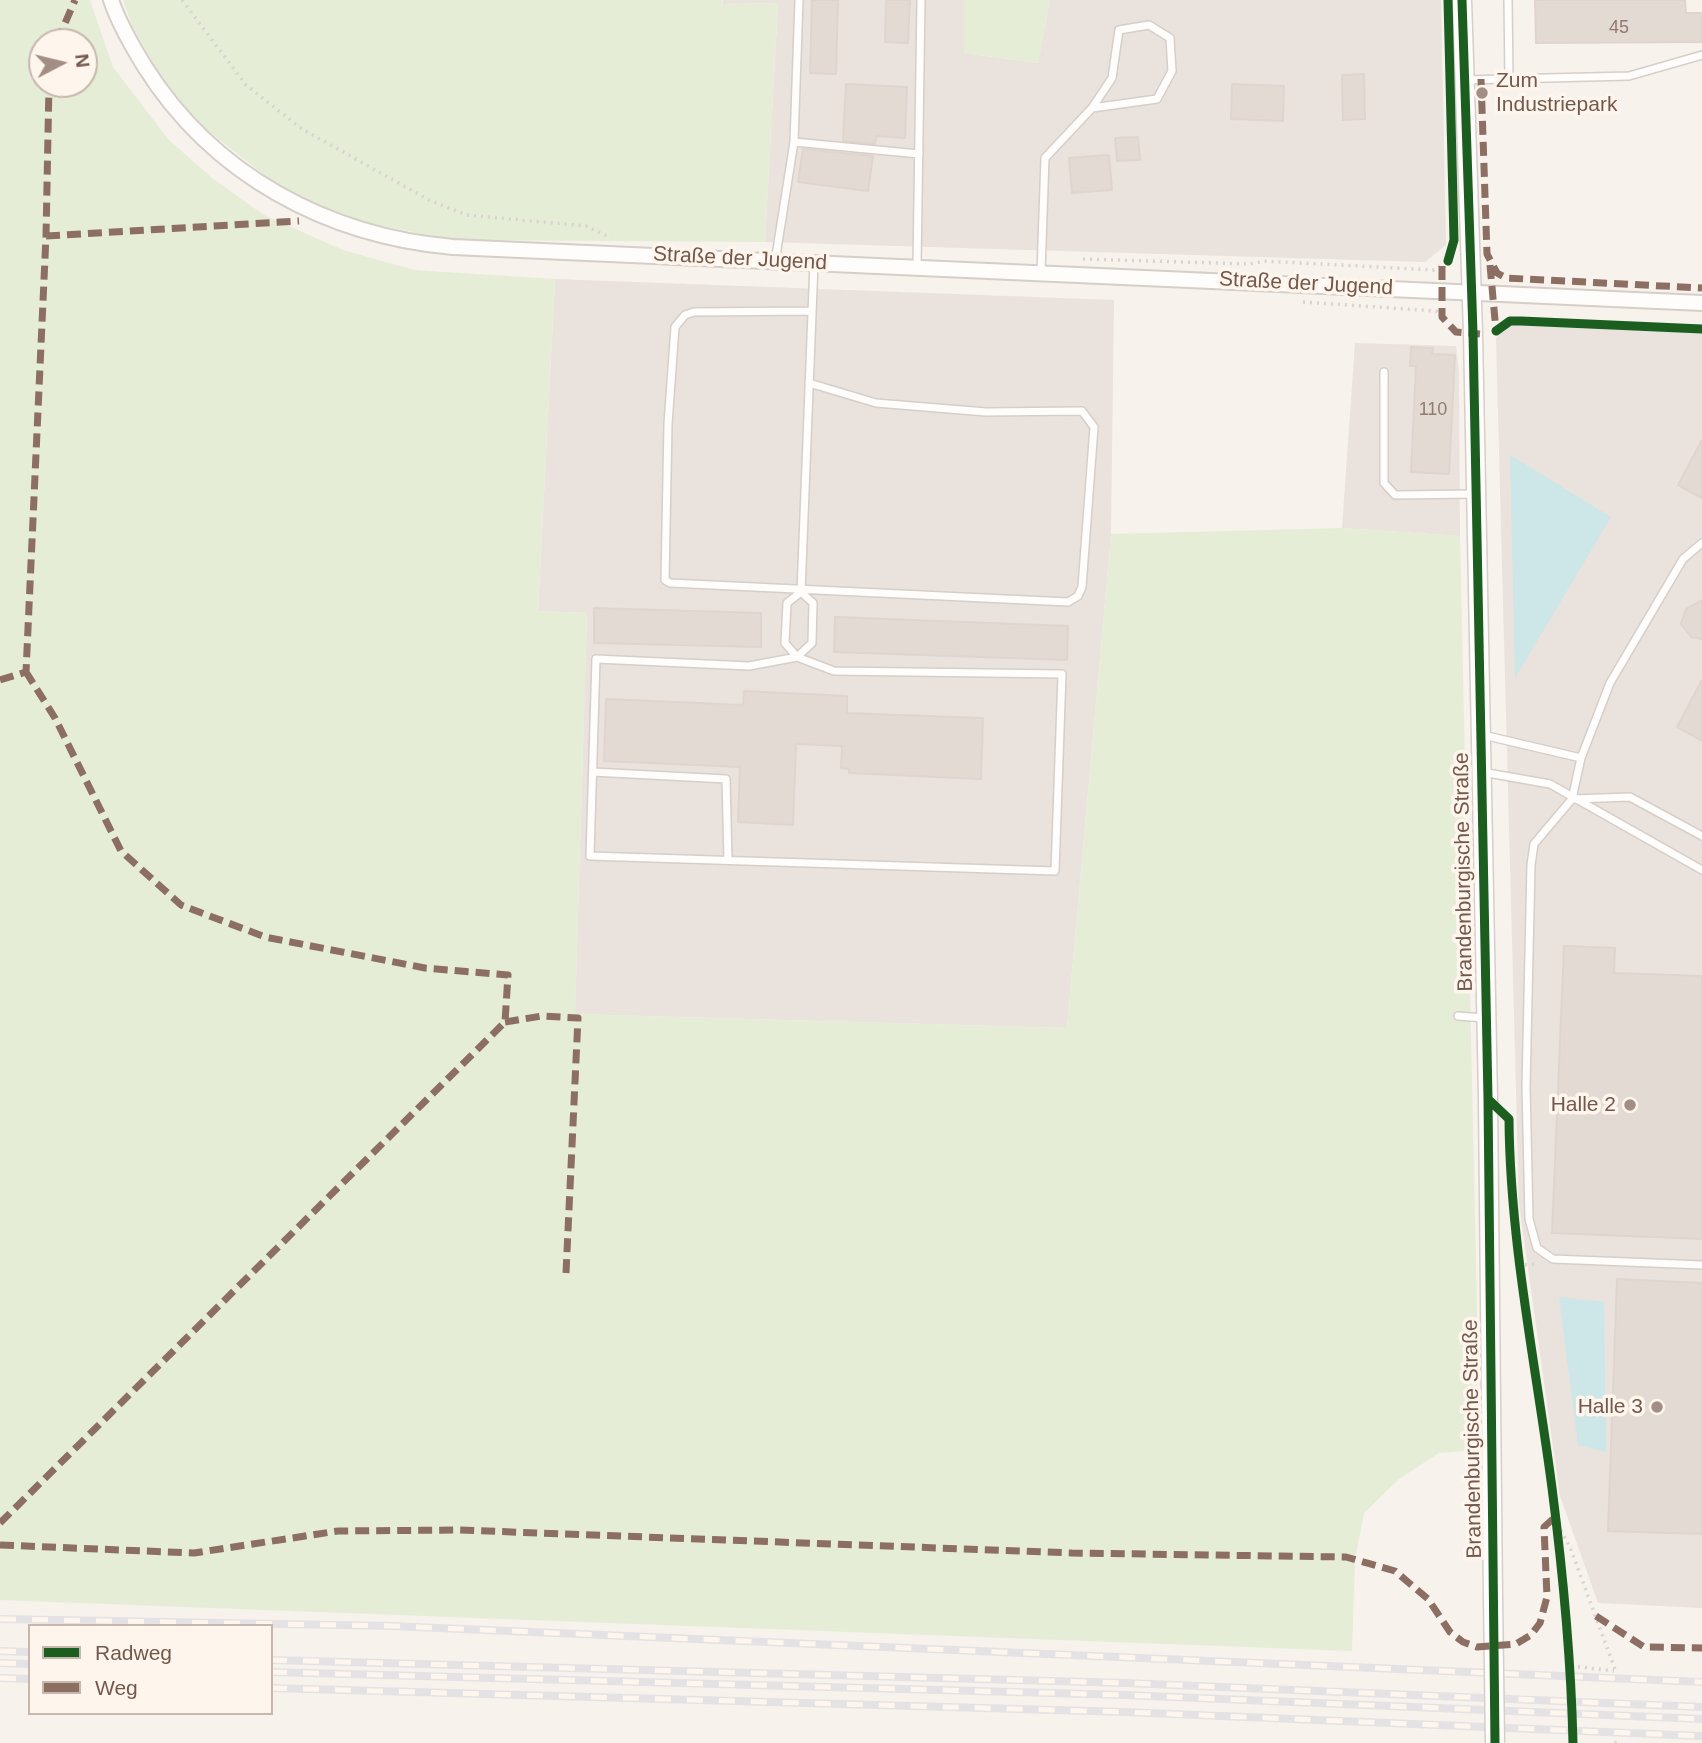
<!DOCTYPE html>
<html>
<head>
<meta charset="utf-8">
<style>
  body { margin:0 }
  #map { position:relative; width:1702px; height:1743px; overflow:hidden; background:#f7f2ec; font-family:Arial,sans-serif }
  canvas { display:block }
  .legend { position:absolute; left:28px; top:1624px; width:245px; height:91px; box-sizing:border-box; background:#fef6ed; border:2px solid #c7b7ad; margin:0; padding:9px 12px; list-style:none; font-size:21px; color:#74584c }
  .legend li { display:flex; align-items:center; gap:14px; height:35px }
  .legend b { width:35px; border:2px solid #c7b7ad }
  .north { position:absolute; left:28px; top:28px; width:70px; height:70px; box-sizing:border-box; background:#fef6ed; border:2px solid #c7b7ad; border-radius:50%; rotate:83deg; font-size:19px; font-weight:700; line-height:28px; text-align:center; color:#74584c }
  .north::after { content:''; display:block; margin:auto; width:24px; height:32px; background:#a28e84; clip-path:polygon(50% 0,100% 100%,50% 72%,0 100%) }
</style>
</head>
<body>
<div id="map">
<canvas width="1702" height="1743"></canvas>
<ul class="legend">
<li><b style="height:9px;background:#1b5e20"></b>Radweg</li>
<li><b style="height:9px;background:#8d6e63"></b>Weg</li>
</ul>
<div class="north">N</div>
</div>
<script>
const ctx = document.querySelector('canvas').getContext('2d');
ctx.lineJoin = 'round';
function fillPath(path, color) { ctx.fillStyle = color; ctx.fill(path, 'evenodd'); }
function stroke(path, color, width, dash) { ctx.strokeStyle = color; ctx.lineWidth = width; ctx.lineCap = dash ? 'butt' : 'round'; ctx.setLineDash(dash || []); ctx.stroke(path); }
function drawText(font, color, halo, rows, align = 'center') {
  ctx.font = font + ' Arial,sans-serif'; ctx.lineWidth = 7; ctx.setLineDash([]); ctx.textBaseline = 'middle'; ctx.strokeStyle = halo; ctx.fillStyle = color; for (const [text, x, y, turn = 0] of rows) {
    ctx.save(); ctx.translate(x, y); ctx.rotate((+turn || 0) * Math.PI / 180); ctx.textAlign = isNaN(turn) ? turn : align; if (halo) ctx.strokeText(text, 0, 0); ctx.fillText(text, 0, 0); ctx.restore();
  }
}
fillPath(new Path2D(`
  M723,0H964V53L1038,63L1050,0H1441L1446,245L1425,262L765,242L778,3L722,4Z
  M555,279L1114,300L1111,534L1067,1028L575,1014L587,613L538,611Z
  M1507,324L1702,332V1608L1598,1603L1560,1496L1519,1204L1496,338Z
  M1355,343L1456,346L1459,373L1460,536L1342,528Z`), '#eae2dc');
fillPath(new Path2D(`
  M0,0H90L113,67L168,139L212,178L264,215L343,250L414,270L555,279L538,611L587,613L575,1014L1067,1028L1111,534L1342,528L1460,536L1477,1304V1450L1439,1453L1399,1479L1364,1513L1355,1560L1352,1651L0,1600ZM42,42H84V84H42Z
  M123,0H722L723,4L778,3L765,242L454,240L346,219L277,185L201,125L168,89L133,28Z
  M964,0H1050L1038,63L964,53Z`), '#e5edd7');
fillPath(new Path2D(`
  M1510,455L1611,517L1515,678Z
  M1559,1297L1604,1302L1606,1452L1578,1445Z`), '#cde6e7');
const building = new Path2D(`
  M812,0H838L836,74L810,73Z
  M886,0H910L908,43L885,42Z
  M1535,0H1685L1686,13H1702V42L1536,43Z
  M1364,74L1365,119L1343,120L1342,75Z
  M846,84L907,87L905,138L876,136L875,144L843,141Z
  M1232,84L1284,86L1283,121L1231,119Z
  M1138,137L1140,160L1117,161L1115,138Z
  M803,149L873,156L868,191L798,182Z
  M1109,155L1112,190L1072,193L1069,158Z
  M1411,347L1433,348L1432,354L1455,355L1449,474L1411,472L1416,366H1410Z
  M1702,440V498L1678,485Z
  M1702,600V639L1691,637L1681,624L1686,609Z
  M594,608L761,613V647L594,643Z
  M835,617L1068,626L1067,660L834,652Z
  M1702,680V741L1677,727Z
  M744,691L847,696V713L983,718L981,779L849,773V769L841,768L842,746L796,744L793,825L738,822L740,767L604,761L606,699L743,705Z
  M1564,946L1615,948L1614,973L1702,976V1239L1552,1233Z
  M1617,1279L1702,1283V1534L1608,1531Z`);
fillPath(building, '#e3dad3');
stroke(building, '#e0d5ce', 2);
const service = new Path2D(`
  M1508,0L1509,79
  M1465,80L1629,76L1702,55
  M794,142L919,154
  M775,262L794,142L799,0
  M917,266L921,0
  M1041,272L1045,158L1092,108L1157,99L1172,71L1170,38L1149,25L1119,30L1112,78L1092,108
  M1384,372V483L1395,495L1474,494
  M809,383L876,403L986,412L1082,411L1094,427L1082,587L1078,596L1068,602L670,583L665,580L668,424L675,327L685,315L694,312L812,311
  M1702,543L1683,559L1610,683L1581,758L1572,799L1534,844L1531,865L1526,1086L1529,1219L1537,1248L1553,1259L1702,1265
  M801,592L813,603L812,643L797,657L785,643L787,603L801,592L814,263
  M797,657L834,671L1062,674L1055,871L590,856L596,659L749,666Z
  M1483,735L1581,758
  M593,772L726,779L728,860
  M1482,772L1550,784L1702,870
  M1573,799L1630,797L1702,836
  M1458,1016L1484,1018`);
const minor = new Path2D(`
  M111,0C119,24 132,46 145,67C213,175 327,236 453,247L1702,303`);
const tertiary = new Path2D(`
  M1462,0L1473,333L1488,1099L1493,1598`);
stroke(service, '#d6cec8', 10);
stroke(minor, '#d6cec8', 18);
stroke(tertiary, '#d6cec8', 21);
stroke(new Path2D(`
  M182,0L246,85L302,129L431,201L467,215L586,226L611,238
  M1083,259L1250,264L1264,261L1434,270L1448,261
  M1303,302L1436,311L1442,317
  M1518,1265L1537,1264
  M1554,1518L1570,1547L1616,1672
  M1571,1666L1614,1671
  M1615,1743L1621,1740`), '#dad2ce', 3.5, [2, 5]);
stroke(service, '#fefdfc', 7);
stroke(minor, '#fefdfc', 14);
stroke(tertiary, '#fefdfc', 18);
const rail = new Path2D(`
  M0,1619L392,1626L1702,1682
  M0,1651L30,1652
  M271,1660L1126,1683L1702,1707
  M0,1663L30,1664
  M271,1672L1125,1695L1702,1719
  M0,1678L30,1679
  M271,1688L1125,1712L1702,1736`);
stroke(rail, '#e4e2e5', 8);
stroke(rail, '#fef6ed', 5, [16]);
const tertiaryBridge = new Path2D(`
  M1493,1598L1495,1743`);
stroke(tertiaryBridge, '#d6cec8', 21, []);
stroke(tertiaryBridge, '#fefdfc', 18);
stroke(new Path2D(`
  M57,42L75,0
  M1481,79L1487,254L1497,273L1506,278L1702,288
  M46,236L299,221
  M1490,265L1496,331
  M1442,266V317L1456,332L1480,334
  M0,680L26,672L46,236L49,84
  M505,1022L542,1016L578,1018L566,1273
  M0,1523L505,1022L508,975L425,968L265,937L181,905L121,851L55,718L26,672
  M0,1545L194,1553L338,1531L459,1530L1072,1553L1346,1557L1395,1571L1428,1599L1450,1632L1463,1642L1477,1647L1516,1644L1531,1635L1540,1623L1547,1597L1544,1527L1554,1518
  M1596,1616L1644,1647L1702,1648`), '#8d6e63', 7, [14, 7]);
stroke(new Path2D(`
  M1448,0L1454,240L1448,261
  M1462,0L1473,333L1488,1099L1495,1743
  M1496,331L1510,321H1521L1702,329
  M1488,1099L1509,1119C1510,1244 1536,1365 1552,1488C1563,1573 1571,1658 1573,1743`), '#1b5e20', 9);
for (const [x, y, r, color] of [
  [1482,93,7,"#a28e84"],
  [1630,1105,7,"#a28e84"],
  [1657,1407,7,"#a28e84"]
]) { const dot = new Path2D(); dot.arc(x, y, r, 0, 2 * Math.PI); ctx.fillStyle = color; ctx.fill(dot); stroke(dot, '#fef6ed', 2.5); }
drawText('18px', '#927a70', null, [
  ["45",1619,28],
  ["110",1433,410]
]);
drawText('21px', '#74584c', '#fef6ed', [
  ["Zum",1496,81,"left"],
  ["Industriepark",1496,105,"left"],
  ["Halle 2",1616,1105],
  ["Halle 3",1643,1407]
], 'right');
drawText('21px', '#74584c', '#fef6ed', [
  ["Straße der Jugend",740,259,3],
  ["Straße der Jugend",1306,284,3],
  ["Brandenburgische Straße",1464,872,-91],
  ["Brandenburgische Straße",1473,1439,-91]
]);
</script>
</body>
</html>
